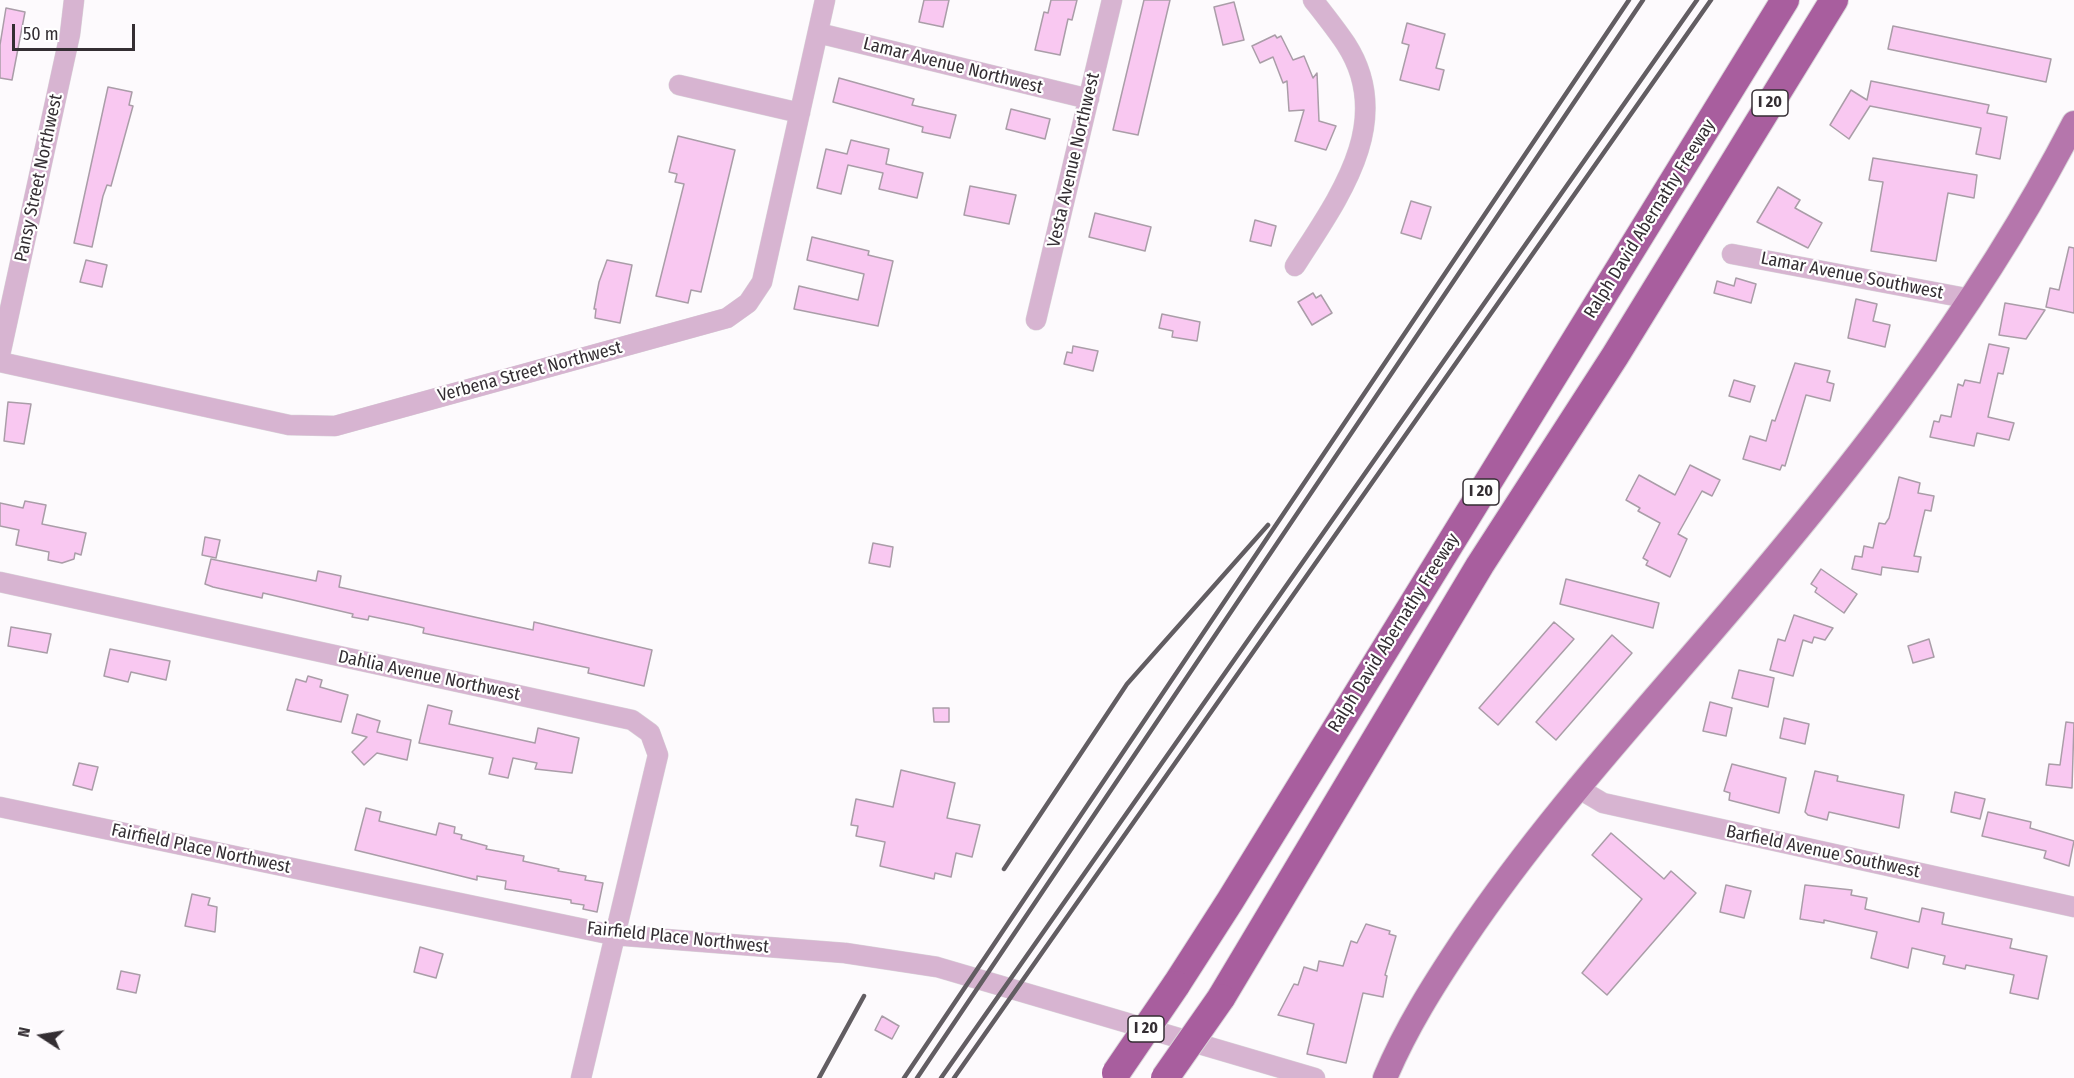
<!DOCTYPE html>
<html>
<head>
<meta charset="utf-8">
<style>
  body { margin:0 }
  #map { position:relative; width:2074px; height:1078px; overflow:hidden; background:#fdfafd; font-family:"Fira Sans Condensed",sans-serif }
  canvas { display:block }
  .north { position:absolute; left:12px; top:1006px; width:60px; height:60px; -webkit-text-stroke:4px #fff; paint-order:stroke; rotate:282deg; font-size:16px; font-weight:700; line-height:24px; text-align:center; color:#342e33 }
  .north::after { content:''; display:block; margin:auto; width:21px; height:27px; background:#342e33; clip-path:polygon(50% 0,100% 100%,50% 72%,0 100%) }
  .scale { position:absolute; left:12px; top:24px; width:123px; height:27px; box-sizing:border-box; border:3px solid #342e33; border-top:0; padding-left:8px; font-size:18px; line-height:21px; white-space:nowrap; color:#342e33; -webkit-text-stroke:4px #fff; paint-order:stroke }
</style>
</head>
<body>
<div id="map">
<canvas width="2074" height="1078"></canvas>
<div class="north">N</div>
<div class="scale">50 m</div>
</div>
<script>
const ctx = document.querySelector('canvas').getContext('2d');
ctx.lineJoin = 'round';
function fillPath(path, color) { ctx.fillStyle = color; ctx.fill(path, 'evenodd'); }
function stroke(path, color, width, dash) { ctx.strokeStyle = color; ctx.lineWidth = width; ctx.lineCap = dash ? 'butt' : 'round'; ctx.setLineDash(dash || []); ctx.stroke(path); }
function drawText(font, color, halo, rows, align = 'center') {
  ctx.font = font + ' "Fira Sans Condensed",sans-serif'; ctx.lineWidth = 4.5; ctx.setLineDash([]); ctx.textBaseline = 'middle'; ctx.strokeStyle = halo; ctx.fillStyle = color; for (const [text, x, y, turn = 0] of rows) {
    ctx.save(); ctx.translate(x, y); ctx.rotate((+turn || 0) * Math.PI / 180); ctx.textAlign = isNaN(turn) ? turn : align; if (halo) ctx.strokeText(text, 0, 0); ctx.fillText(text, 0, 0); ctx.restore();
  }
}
const building = new Path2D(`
  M924,0H949L943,27L919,22Z
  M1051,0H1077L1072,20L1068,19L1060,55L1035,50L1044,12L1048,13Z
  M1144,0H1170L1138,135L1113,130Z
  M1234,2L1244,40L1223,45L1214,7Z
  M6,8L25,12L12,80L0,78V45Z
  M1407,23L1445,34L1436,68L1444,70L1439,90L1400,80L1409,45L1402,43Z
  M1893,26L2051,59L2046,82L1888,49Z
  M1275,35L1277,38L1281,36L1293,60L1304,56L1313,78L1317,73L1319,121L1336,126L1326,150L1295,141L1304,110L1289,111L1287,81L1283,83L1273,57L1260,63L1252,46Z
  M839,78L914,99L912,105L956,115L950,138L922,132L923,127L833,102Z
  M1871,81L1989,105L1987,113L2007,117L2000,159L1976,154L1981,128L1870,106L1849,139L1830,125L1851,90L1867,100Z
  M108,87L132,92L129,105L133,106L111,186L107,185L103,196L92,247L74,243Z
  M1011,109L1050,119L1045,139L1006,129Z
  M678,136L735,150L701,292L691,290L688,303L656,296L684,184L675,182L677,174L669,172Z
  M851,140L889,149L886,164L923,173L917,198L879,189L883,173L848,165L841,194L817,188L826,149L847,154Z
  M1873,158L1977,175L1974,198L1948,193L1936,261L1871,251L1883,182L1869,180Z
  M970,186L1016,195L1009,224L964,215Z
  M1778,187L1800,200L1795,208L1822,223L1808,248L1757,222Z
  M1411,201L1431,207L1421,239L1401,233Z
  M1095,213L1151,227L1145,251L1089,237Z
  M1255,220L1276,226L1271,246L1250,241Z
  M812,237L869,251L868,255L893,261L878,326L794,309L799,286L858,300L864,274L807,260Z
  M2069,247L2074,248V313L2046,307L2050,288L2059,290Z
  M86,260L107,265L102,287L80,282Z
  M607,260L632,265L620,323L595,318L596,309H594L599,282Z
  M1736,278L1756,284L1751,303L1714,293L1717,281L1734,286Z
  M1313,293L1316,298L1321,295L1332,313L1312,325L1298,302Z
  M1856,299L1877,304L1873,321L1890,325L1885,347L1848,338Z
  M2005,303L2045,310L2026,339L1999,335Z
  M1162,314L1200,322L1197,341L1172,337L1173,331L1159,328Z
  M1989,344L2009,348L2003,374L1998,373L1988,417L2014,423L2009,440L1977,433L1974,446L1930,437L1934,421L1939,422L1941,415L1951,417L1958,384L1963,386L1965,380L1980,383Z
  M1073,346L1098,351L1093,371L1064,364L1067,352L1072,353Z
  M1795,363L1830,371L1827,382L1834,384L1830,401L1806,395L1785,466L1782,465L1780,470L1743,459L1750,436L1766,441L1772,420L1775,421Z
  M1734,380L1755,386L1750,402L1729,396Z
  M8,402L31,404L24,444L4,441Z
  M1690,465L1720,480L1712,496L1702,491L1678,534L1687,539L1670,577L1646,565L1648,561L1643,558L1660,523L1638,511L1640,508L1626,500L1639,475L1675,495Z
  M1899,477L1920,483L1918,493L1934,496L1931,511L1925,510L1914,556L1921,557L1918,572L1882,567L1881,575L1852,569L1855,556L1862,557L1864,546L1873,548L1879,523L1885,524L1889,518Z
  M25,501L46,505L42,524L86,533L81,555L75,553L74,559L62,563L48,560L49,552L16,545L19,530L0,526V503L23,508Z
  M205,537L220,540L216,558L202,555Z
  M873,543L893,547L890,567L869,563Z
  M211,559L316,581L318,571L341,576L339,587L533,630L534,622L652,650L644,686L588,673L589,668L423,633L424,628L412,625L369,616L368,620L352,617L353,614L263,593L262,598L213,587L205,584Z
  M1821,569L1857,594L1844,613L1815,592L1817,588L1811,584Z
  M1566,579L1659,603L1653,628L1560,604Z
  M1794,615L1833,628L1825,640L1814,637L1812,643L1803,640L1793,676L1770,670L1778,639L1785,641Z
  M1554,622L1574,639L1498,725L1479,708Z
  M11,627L51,634L47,653L8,646Z
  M1612,635L1632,653L1556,740L1536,722Z
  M1929,639L1934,657L1913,663L1908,646Z
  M110,649L170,661L166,680L131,672L128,682L104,676Z
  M1739,670L1774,678L1768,707L1732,698Z
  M308,676L322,680L320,687L348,695L341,722L287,710L296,679L306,682Z
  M1710,702L1732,708L1726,736L1703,731Z
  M428,705L452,711L449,724L535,743L538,728L579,738L572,773L535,769L537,763L513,758L508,778L489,774L493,758L419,743Z
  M933,708H949V722H934Z
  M357,714L380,721L377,732L411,740L407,760L377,753L364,765L352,752L367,737L352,733Z
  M1784,718L1809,724L1805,744L1780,738Z
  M2066,722L2074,723L2072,788L2046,785L2049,764L2060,765Z
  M79,763L98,767L92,790L73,785Z
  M1732,764L1786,778L1779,813L1729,800L1730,793L1724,791Z
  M901,770L955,783L947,818L980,825L972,857L956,853L951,877L935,873L934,879L880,866L885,842L856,836L858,826L851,825L856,799L893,807Z
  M1815,771L1838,776L1837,781L1904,795L1899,828L1829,812L1827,820L1808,815L1805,812Z
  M1955,792L1985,799L1980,819L1951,812Z
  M366,808L381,812L379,821L436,835L439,823L455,827L454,833L462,835L461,839L487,846L486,849L524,856L523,861L559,869L558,871L586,876L585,880L603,883L597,912L583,909L584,905L571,903V900L505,889L506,881L477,876V880L355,850Z
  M1988,812L2031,822L2030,828L2074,841L2069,866L2044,858L2046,851L1982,836Z
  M1611,833L1664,879L1671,871L1696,893L1607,995L1582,973L1642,899L1592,855Z
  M1726,885L1751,891L1744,918L1720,912Z
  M1805,885L1852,890L1851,895L1867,898L1865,909L1919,922L1922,908L1944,913L1942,924L2012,939L2010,948L2047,956L2038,999L2010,993L2014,975L1966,965L1965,969L1943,964L1945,956L1912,948L1908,968L1871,958L1877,932L1824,920V923L1800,919Z
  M192,894L210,898L208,905L217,907L215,932L185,926Z
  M1366,924L1390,931L1389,934L1396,936L1385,975L1387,976L1383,997L1363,993L1346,1063L1307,1054L1314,1024L1278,1015L1294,984L1298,985L1304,967L1317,971L1319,961L1343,966L1351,941L1357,943Z
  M420,947L443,954L436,978L414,972Z
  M121,971L140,975L136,993L117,989Z
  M882,1016L899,1026L892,1039L875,1030Z`);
fillPath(building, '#f9c8f1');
stroke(building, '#aa9da8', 1.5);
const minor = new Path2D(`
  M818,33L1089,99
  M679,85L800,113
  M1732,254L1971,299
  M1295,266C1336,201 1397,123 1346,44C1336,29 1324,14 1313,0
  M1036,320L1112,0
  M0,355L70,34L74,0
  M0,362L289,425L335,426L727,318L748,303L762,282L825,0
  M0,582L632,720L650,733L658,755L581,1078
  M1576,787L1603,803L2074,907
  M0,807L613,935L845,953L937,967L1315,1078`);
const major = new Path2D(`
  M1385,1078C1406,1028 1434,984 1464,939C1534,835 1616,743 1698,648C1839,485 1975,316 2074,123`);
const highway = new Path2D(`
  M1176,985L1230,901L1785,0
  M1221,998L1480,565L1615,356L1834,0`);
stroke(minor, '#d9d5d9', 21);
stroke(major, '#d9d5d9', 26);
stroke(highway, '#d9d5d9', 30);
stroke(minor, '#d7b4d1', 20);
stroke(major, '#b576ac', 24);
stroke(highway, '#a85e9e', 28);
stroke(new Path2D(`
  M1004,869L1127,684L1268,525
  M819,1078L864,996
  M904,1078L1629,0
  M917,1078L1643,0
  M941,1078L1697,0
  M954,1078L1711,0`), '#625d62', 4.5);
const highwayBridge = new Path2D(`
  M1116,1073L1176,985
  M1165,1078L1221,998`);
stroke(highwayBridge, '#d9d5d9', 30, []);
stroke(highwayBridge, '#a85e9e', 28);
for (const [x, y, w] of [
  [1770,103,36],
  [1481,492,36],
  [1146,1029,36]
]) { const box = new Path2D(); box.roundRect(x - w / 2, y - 13, w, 26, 4.5); ctx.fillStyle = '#fff'; ctx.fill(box); stroke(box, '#342e33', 1.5); }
drawText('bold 16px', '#342e33', null, [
  ["I 20",1770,103],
  ["I 20",1481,492],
  ["I 20",1146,1029]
]);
drawText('18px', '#342e33', '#fff', [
  ["Lamar Avenue Northwest",953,66,14],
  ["Vesta Avenue Northwest",1074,160,-77],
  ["Pansy Street Northwest",39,178,-78],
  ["Ralph David Abernathy Freeway",1650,219,-58],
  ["Lamar Avenue Southwest",1852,276,11],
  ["Verbena Street Northwest",530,372,-15],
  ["Ralph David Abernathy Freeway",1394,633,-58],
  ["Dahlia Avenue Northwest",429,676,12],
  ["Fairfield Place Northwest",201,849,12],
  ["Barfield Avenue Southwest",1823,852,12],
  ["Fairfield Place Northwest",678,938,6]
]);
</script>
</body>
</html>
